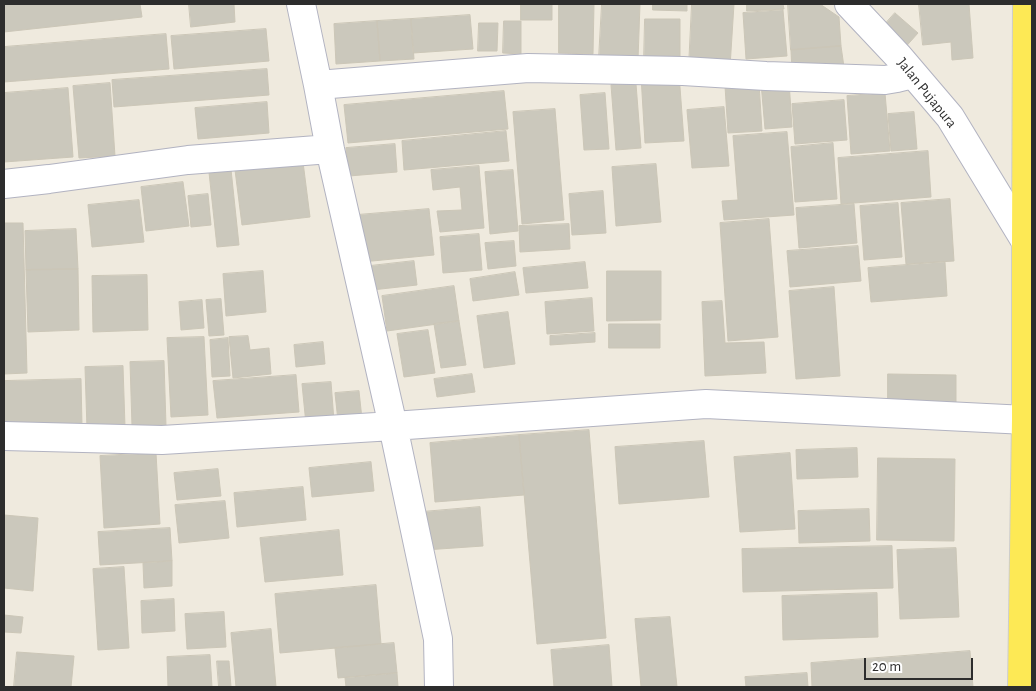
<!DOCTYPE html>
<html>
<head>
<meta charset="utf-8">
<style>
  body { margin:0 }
  #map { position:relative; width:1036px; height:691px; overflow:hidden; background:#efeade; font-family:"Alegreya Sans",sans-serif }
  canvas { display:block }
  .frame { position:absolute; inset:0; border:5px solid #2d2d2d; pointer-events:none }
  .scale { position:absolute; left:864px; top:658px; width:109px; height:22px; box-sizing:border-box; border:2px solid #2d2d2d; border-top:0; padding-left:6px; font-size:15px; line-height:18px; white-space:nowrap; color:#2d2d2d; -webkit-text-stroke:4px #fff; paint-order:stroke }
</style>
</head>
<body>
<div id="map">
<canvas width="1036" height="691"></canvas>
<div class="frame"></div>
<div class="scale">20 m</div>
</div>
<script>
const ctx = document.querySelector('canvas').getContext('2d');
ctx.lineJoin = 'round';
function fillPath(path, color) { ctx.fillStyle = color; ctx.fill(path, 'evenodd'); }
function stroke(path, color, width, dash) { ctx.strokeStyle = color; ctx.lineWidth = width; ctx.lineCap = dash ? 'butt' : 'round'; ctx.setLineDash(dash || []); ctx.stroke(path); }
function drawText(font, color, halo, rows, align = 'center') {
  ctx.font = font + ' "Alegreya Sans",sans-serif'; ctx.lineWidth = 4; ctx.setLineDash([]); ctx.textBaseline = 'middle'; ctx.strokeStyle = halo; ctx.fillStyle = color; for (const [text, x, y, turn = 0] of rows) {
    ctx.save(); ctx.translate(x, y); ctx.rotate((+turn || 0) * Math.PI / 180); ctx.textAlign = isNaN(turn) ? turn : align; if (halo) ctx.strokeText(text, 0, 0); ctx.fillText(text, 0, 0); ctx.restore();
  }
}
const building = new Path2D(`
  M4,4H140L142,17L4,32Z
  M189,4H234L235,22L191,27Z
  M521,4H552V20H521Z
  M559,4H594L593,54L559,53Z
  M602,4H640L638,60L599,58Z
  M653,4H687V11L653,10Z
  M692,4H734L730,67L689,66Z
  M747,4H783L784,9L747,11Z
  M788,4H820L839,17L841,46L791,50Z
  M919,4H969L973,58L952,60L951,42L923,45Z
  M783,10L787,56L746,59L743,13Z
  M895,13L918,33L902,51L879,31Z
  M470,15L473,49L413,53L411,19Z
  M411,19L414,59L380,61L377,21Z
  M645,19H680V62L644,61Z
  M377,21L380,61L336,64L334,24Z
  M504,21H521V54L503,53Z
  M479,23H498L497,51H478Z
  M266,29L269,61L174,69L171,36Z
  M166,34L169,69L4,82V47Z
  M841,46L844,67L792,72L791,50Z
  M267,69L269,95L114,107L112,80Z
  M679,74L684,141L645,143L641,76Z
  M789,81L792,127L765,129L761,83Z
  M110,83L115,156L79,158L73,86Z
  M759,83L762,131L728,133L725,86Z
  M636,84L641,148L616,150L611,85Z
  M68,88L73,157L4,162V93Z
  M504,91L508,129L348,143L344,105Z
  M605,93L609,149L584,150L580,95Z
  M885,93L890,151L851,154L847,96Z
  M844,100L847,140L795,144L792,104Z
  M267,102L269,133L198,139L195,108Z
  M724,107L729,166L692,168L687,110Z
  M555,109L564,220L522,224L513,112Z
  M914,112L917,149L891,151L888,114Z
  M506,131L509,161L404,170L402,141Z
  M787,132L794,215L724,220L722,201L738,200L733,136Z
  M833,143L837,199L795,202L791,147Z
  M395,144L397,172L349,176L346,148Z
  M928,151L931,197L841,204L838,158Z
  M230,160L239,245L217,247L208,163Z
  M303,162L310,217L242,225L235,170Z
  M656,164L661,222L616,226L612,167Z
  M479,166L484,228L440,232L437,211L462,210L460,187L433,190L431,170Z
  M513,170L518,231L490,234L485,172Z
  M183,182L189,226L146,231L141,187Z
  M603,191L606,233L572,235L569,194Z
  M208,194L211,225L191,227L188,196Z
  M950,199L954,261L906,264L901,203Z
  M139,200L144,242L92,247L88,205Z
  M898,203L902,257L864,260L860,206Z
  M854,204L857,243L799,248L796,208Z
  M429,209L434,255L362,262L357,215Z
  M769,219L778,337L728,341L720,223Z
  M4,223H23L27,373L4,374Z
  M569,224L570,249L520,252L519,226Z
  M76,229L78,269L26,270L25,231Z
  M479,234L482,270L443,273L440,237Z
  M514,241L516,266L488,269L485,243Z
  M858,246L861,281L790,287L787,251Z
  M414,261L417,285L372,290L370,266Z
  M585,262L588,288L526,293L523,268Z
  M945,262L947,296L871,302L868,268Z
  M78,269L79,330L28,332L26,270Z
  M263,271L266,312L226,316L223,274Z
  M607,271H661V320L607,321Z
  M515,272L519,295L473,301L470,279Z
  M147,275L148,330L93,332L92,276Z
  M454,286L459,321L387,331L382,296Z
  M834,287L840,376L796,379L789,291Z
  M592,298L594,331L547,334L545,302Z
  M221,299L224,335L209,336L206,300Z
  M202,300L204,328L181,330L179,302Z
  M722,301L725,343L764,342L766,373L705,376L702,302Z
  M508,312L515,364L484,368L477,316Z
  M459,321L466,365L441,368L434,324Z
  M609,324H660V348H609Z
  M428,330L435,373L404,377L397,334Z
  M595,333V342L550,345V336Z
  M248,336L250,350L269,348L271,374L233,378L229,337Z
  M204,337L208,415L171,417L167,338Z
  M228,338L230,376L212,377L210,340Z
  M323,342L325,364L296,367L294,345Z
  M164,361L166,426H132L130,362Z
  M123,366L125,427L87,429L85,367Z
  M472,374L475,392L437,397L434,379Z
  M888,374L956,375V411L888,409Z
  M296,375L299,412L217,418L213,381Z
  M81,379L82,426L4,428V381Z
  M331,382L334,421L306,424L302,384Z
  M359,391L362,419L338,421L335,393Z
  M589,430L606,638L537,644L519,435Z
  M519,435L524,495L435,502L430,443Z
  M704,441L709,497L619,504L615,447Z
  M857,448L858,477L797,479L796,450Z
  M156,453L160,524L104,528L100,456Z
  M790,453L795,529L740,532L734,457Z
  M878,458L955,459L954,541L877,540Z
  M371,462L374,491L312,497L309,468Z
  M218,469L221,496L177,500L174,473Z
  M303,487L306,520L237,527L234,493Z
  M225,501L229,538L179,543L175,505Z
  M480,507L483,546L425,550L422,512Z
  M869,509L870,541L799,543L798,511Z
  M4,515L38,518L33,591L4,588Z
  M170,528L172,561L100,565L98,532Z
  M339,530L343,575L265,582L260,538Z
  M892,546L893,588L743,592L742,549Z
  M956,548L959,617L900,619L897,550Z
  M172,561V586L144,588L143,563Z
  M124,567L129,648L98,650L93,569Z
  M376,585L381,644L280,653L275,594Z
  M877,593L878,637L783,640L782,596Z
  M174,599L175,631L142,633L141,601Z
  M224,612L226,647L187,649L185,614Z
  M4,615L23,617L21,633L4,632Z
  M670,617L677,687H641L635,619Z
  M271,629L276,687H236L231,633Z
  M394,643L397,673L338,678L335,648Z
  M609,645L612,687H554L551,650Z
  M970,651L973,687H812L811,663Z
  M17,652L74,656L71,687H14Z
  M210,655L212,687H168L167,657Z
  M217,661H229L231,687H219Z
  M397,673L398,687H346L345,678Z
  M807,673L808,687H746L745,677Z`);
fillPath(building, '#cbc8bc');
stroke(building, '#cbc6b7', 1);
const minor = new Path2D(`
  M301,4L318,85L330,149L393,426L438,639L439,687
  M849,4L898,56L950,117L1026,242
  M318,85L528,68L683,71L766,76L885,80L897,78L913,74
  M4,184L49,179L188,160L330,149
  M4,436L162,440L393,426L706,404L1026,420`);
const major = new Path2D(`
  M1022,687L1026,420V242L1027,4`);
stroke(minor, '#b2b3c1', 30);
stroke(major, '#cdcdcd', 30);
stroke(minor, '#fff', 28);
stroke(major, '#fde955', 28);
drawText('15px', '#2d2d2d', '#fff', [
  ["Jalan Pujapura",927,93,51]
]);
</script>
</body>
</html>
